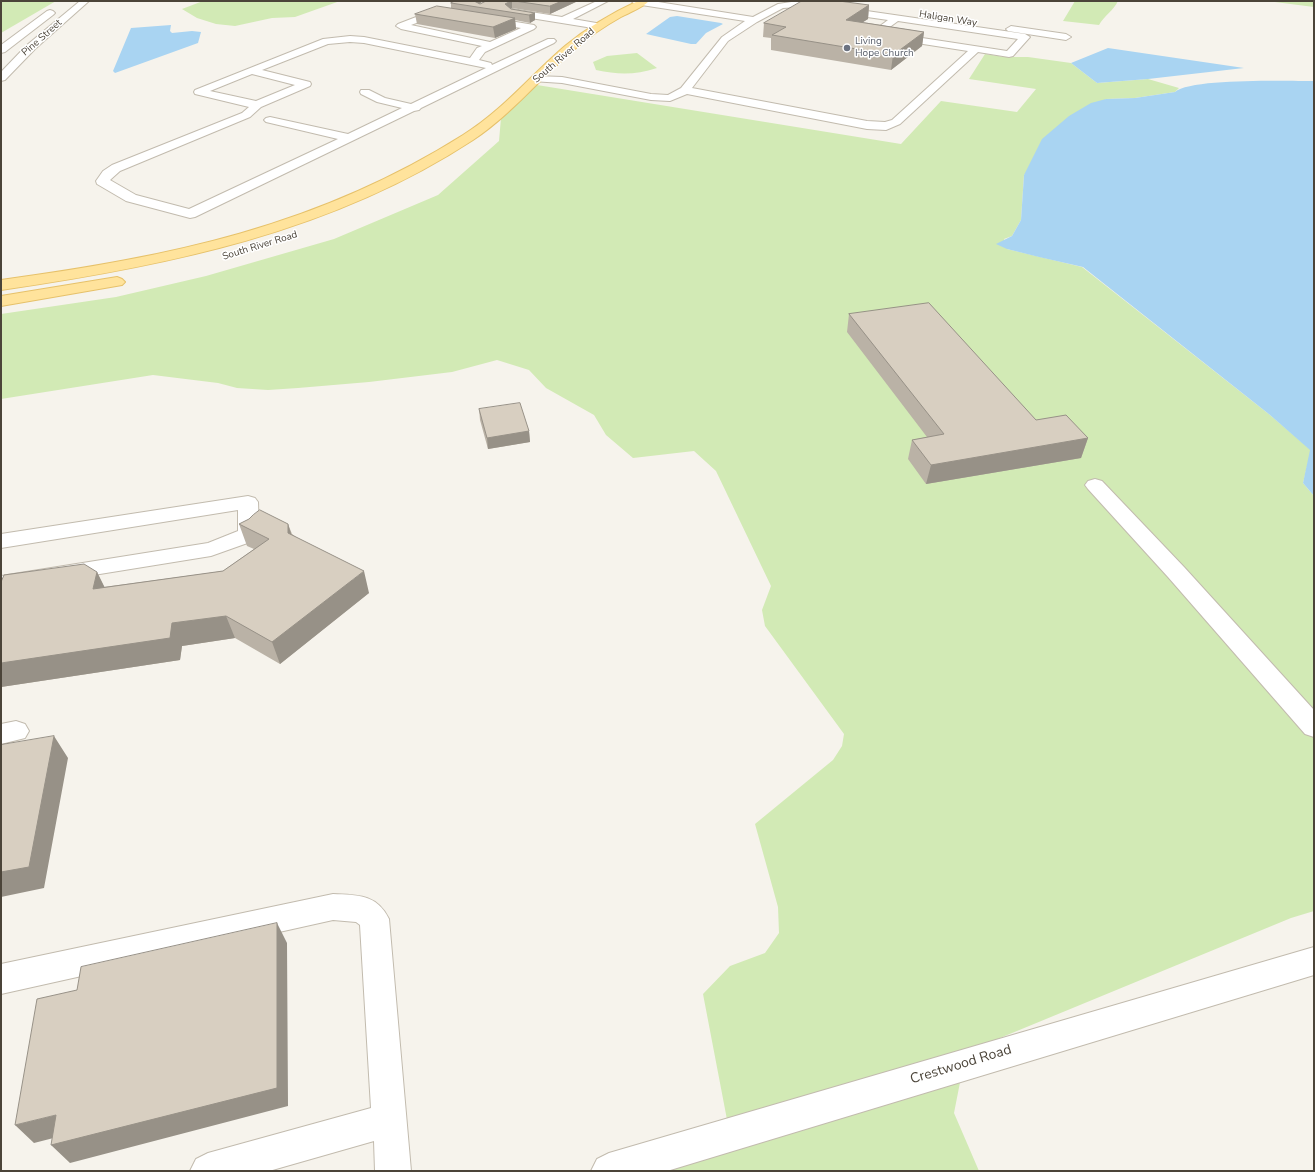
<!DOCTYPE html>
<html>
<head>
<meta charset="utf-8">
<style>
  body { margin:0 }
  #map { position:relative; width:1315px; height:1172px; overflow:hidden; background:#f6f3ec; font-family:"Nunito Sans",sans-serif }
  canvas { display:block }
  .frame { position:absolute; inset:0; border:2px solid #4b4439; pointer-events:none }
</style>
</head>
<body>
<div id="map">
<canvas width="1315" height="1172"></canvas>
<div class="frame"></div>
</div>
<script>
const ctx = document.querySelector('canvas').getContext('2d');
ctx.lineJoin = 'round';
function fillPath(path, color) { ctx.fillStyle = color; ctx.fill(path, 'evenodd'); }
function stroke(path, color, width, dash) { ctx.strokeStyle = color; ctx.lineWidth = width; ctx.lineCap = dash ? 'butt' : 'round'; ctx.setLineDash(dash || []); ctx.stroke(path); }
function drawText(font, color, halo, rows, align = 'center') {
  ctx.font = font + ' "Nunito Sans",sans-serif'; ctx.lineWidth = 3; ctx.setLineDash([]); ctx.textBaseline = 'middle'; ctx.strokeStyle = halo; ctx.fillStyle = color; for (const [text, x, y, turn = 0] of rows) {
    ctx.save(); ctx.translate(x, y); ctx.rotate((+turn || 0) * Math.PI / 180); ctx.textAlign = isNaN(turn) ? turn : align; if (halo) ctx.strokeText(text, 0, 0); ctx.fillText(text, 0, 0); ctx.restore();
  }
}
fillPath(new Path2D(`
  M1,1H56L1,33Z
  M203,1H340L295,17L272,18L235,26L216,24L197,18L182,9Z
  M1075,1H1118C1114,10 1104,16 1099,25L1063,21Z
  M1267,1H1314V7Z
  M637,53L657,68C635,75 619,75 596,70L593,62L607,56Z
  M985,54L1005,57H1028L1071,63L1097,83L1148,79L1179,88L1175,92L1135,98L1106,99L1024,175L1021,220L1012,236L1004,239L1007,249L1082,267L1270,415L1311,450L1303,483L1314,496V911L1291,918L966,1052L954,1113L979,1171H662L733,1151L703,994L730,966L765,953L779,933L778,907L755,824L833,760L842,746L844,734L765,626L762,610L771,586L716,471L694,451L633,458L606,435L594,415L546,388L529,370L497,360L452,372L369,382L298,388L268,390L237,388L218,383L153,375L1,399V314L116,297L206,276L334,239L438,195L499,141L501,118L537,85L901,144L941,101L1017,112L1036,89L969,79Z`), '#d2eab5');
fillPath(new Path2D(`
  M677,16L721,23L723,24L706,33L696,44H691L646,34L670,17Z
  M171,25L170,31L172,33L192,31L201,32L198,43L115,73L113,71L131,28Z
  M1108,48L1244,68L1148,79L1097,83L1071,63Z
  M1314,81V496L1303,483L1310,450L1270,415L1083,267L1039,257L1007,249L996,244L1012,236L1021,220L1024,175L1042,139L1069,116L1091,103L1106,99L1135,98L1175,92C1190,78 1289,81 1314,81Z`), '#a9d4f2');
const minor = new Path2D(`
  M80,1H89L35,49L5,80L1,81V72L27,45Z
  M597,1H608L573,19L602,24L604,26L599,29L512,15L507,12L512,9L562,17Z
  M631,1H652L753,17L778,4L798,1L1025,34L1030,37L1013,56L1009,57L978,52L900,124L886,130L867,129L687,94L670,101L651,100L562,83L532,81L531,79L532,77L536,76L562,77L651,94L668,95L681,88L722,37L745,21L635,4ZM798,7L888,20L872,32L870,34L872,36L968,51L892,120L885,122L867,121L692,88L728,41L757,22L783,8ZM898,21L1018,39L1007,51L883,32Z
  M437,9L448,11L450,13L445,16L438,15L411,25L490,42L521,28L483,22L481,20L483,18L486,17L534,25L536,27L534,29L485,52L479,60L491,63L492,65L548,39H554L556,41L554,43L421,108L419,110L414,111L195,217L190,218L126,201L97,184L96,181L103,171L112,165L242,113L249,107L195,94L194,92L195,90L323,39L350,36L364,37L470,58L477,48L482,46L401,29L396,26L398,24ZM350,42L364,43L486,68L411,104L385,98L369,90H361L360,92L361,94L377,102L402,108L348,134L270,117L266,118L264,120L266,122L338,139L189,209L136,195L110,180L120,171L250,117L261,107L310,86L311,84L310,82L262,70L328,44ZM252,74L295,85L256,101L210,91Z
  M50,10L53,11L55,13L53,15L5,52L1,53V45L47,11Z
  M1011,26L1066,34L1071,37L1066,40L1008,31L1006,29Z
  M1095,479L1102,481L1184,567L1314,710V737L1305,734L1168,577L1088,489L1085,485L1088,481Z
  M248,496L255,498L258,502L259,535L256,540L211,556L1,590V576L208,543L238,531V510L1,548V534Z
  M16,721L25,724L29,731L25,738L1,744V724Z
  M333,894C357,895 377,894 389,919L411,1171H375L374,1141L269,1171H190L196,1159L208,1153L371,1108L360,925L356,922L333,920L1,994V964Z
  M1314,947V975L667,1171H591L597,1159L609,1153Z`);
const major = new Path2D(`
  M638,1H649C642,8 630,12 621,17C605,26 590,36 576,48C541,77 512,114 473,140C331,233 166,266 1,290V280C169,257 317,227 463,135C502,111 531,75 565,46C587,28 612,13 638,1Z
  M117,277L122,279L125,282L122,285L1,306V296Z`);
stroke(minor, '#c2bbae', 2);
stroke(major, '#e6c16a', 2);
fillPath(minor, '#fff');
fillPath(major, '#ffe39c');
fillPath(new Path2D(`
  M483,1L479,4H480L486,1H578L550,14L512,8L510,9L535,13V20L530,23L515,20L516,29L495,38L417,24L415,14L451,8V3Z
  M869,5L868,19L862,22L924,32L922,46L891,70L771,50V38L763,37L764,23Z
  M849,314L1036,420L1088,438L1081,458L926,484L908,459L912,440L927,437L847,332Z
  M479,409L529,431L530,442L488,449L480,420Z
  M239,524H288L292,534L369,593L280,664L235,638L182,646L180,660L1,687L97,572L104,587L223,571L254,549L247,546Z`), '#bab2a6');
fillPath(new Path2D(`
  M473,1H483L475,7Z
  M511,1H512V8L506,11L505,4Z
  M562,1H578L550,14V6Z
  M869,5L868,19L845,34L846,20Z
  M535,13V20L530,23L529,15Z
  M515,18L516,29L495,38L493,27Z
  M924,32L922,46L891,70L893,55Z
  M529,431L530,442L488,449L487,438Z
  M1088,438L1081,458L926,484L931,465Z
  M288,524L295,546L288,533Z
  M364,571L369,593L280,664L272,642Z
  M97,572L108,594L93,589Z
  M226,616L235,638L182,646L180,660L1,687V663L172,623Z
  M54,736L68,758L44,888L1,897V872Z
  M277,923L287,943L288,1106L70,1163L51,1145Z
  M56,1115L73,1133L34,1143L15,1125Z`), '#979187');
const building = new Path2D(`
  M455,1H474L480,4L486,1H511L505,4L511,9L535,13L529,15L451,3Z
  M515,1H562L550,6Z
  M802,1H839L869,5L846,20L924,32L893,55L772,35L786,27L764,23Z
  M437,6L515,18L493,27L415,14Z
  M929,303L1036,420L1066,415L1088,438L931,465L912,440L944,434L849,314Z
  M520,403L529,431L487,438L479,409Z
  M260,510L288,524V533L364,571L272,642L226,616L172,623L170,638L1,663V582L4,575L84,564L97,572L93,589L223,571L269,539L239,524L249,519L253,515Z
  M54,736L29,867L1,872V745Z
  M277,923V1088L51,1145L56,1115L15,1125L37,999L77,990L81,967Z`);
fillPath(building, '#d8cfc1');
stroke(building, '#979187', 1);
for (const [x, y, r, color] of [
  [847,48,4,"#6b7280"]
]) { const dot = new Path2D(); dot.arc(x, y, r, 0, 2 * Math.PI); ctx.fillStyle = color; ctx.fill(dot); stroke(dot, '#fff', 1.5); }
drawText('10px', '#4b4439', '#fff', [
  ["Haligan Way",948,19,9],
  ["Pine Street",42,38,-41],
  ["South River Road",564,56,-41],
  ["South River Road",260,246,-17]
]);
drawText('10px', '#5b616d', '#fff', [
  ["Living",855,42],
  ["Hope Church",855,54]
], 'left');
drawText('14px', '#4b4439', '#fff', [
  ["Crestwood Road",961,1065,-17]
]);
</script>
</body>
</html>
